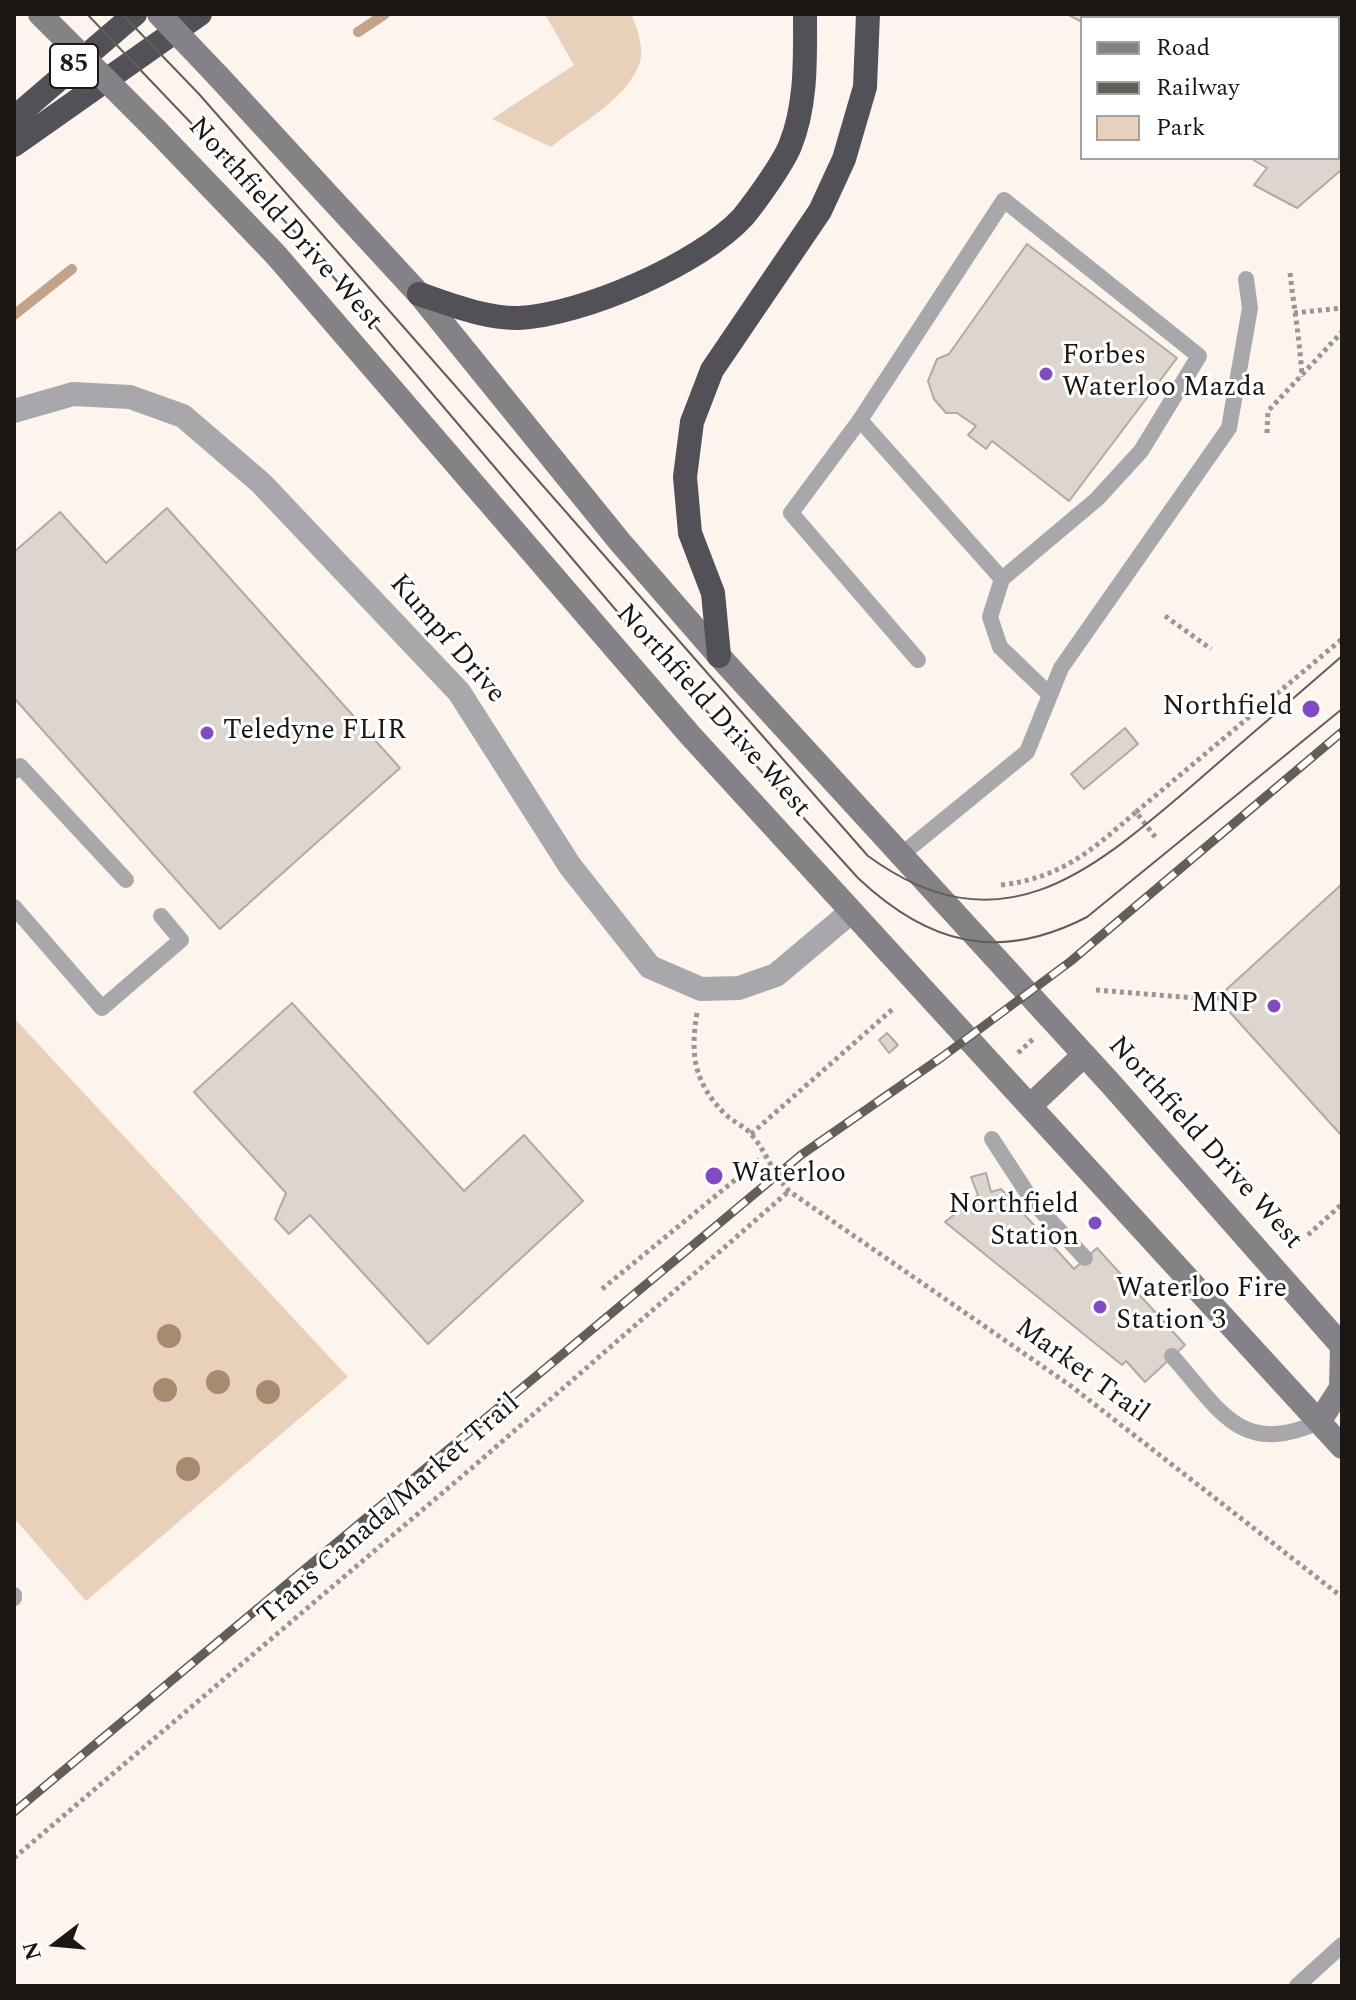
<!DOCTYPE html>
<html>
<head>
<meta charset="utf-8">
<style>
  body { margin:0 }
  #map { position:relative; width:1356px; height:2000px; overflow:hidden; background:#fcf4ed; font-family:Spectral,serif }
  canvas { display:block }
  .frame { position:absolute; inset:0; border:16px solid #1a1715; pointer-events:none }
  .legend { position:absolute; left:1080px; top:16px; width:260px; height:144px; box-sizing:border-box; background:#fff; border:2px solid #a3a2a1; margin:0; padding:10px 14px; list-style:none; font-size:24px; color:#1a1715 }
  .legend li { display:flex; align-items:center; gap:16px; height:40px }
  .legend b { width:40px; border:2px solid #a3a2a1 }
  .north { position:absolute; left:16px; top:1904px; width:80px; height:80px; -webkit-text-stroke:6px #fff; paint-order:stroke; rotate:254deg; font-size:22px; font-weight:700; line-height:32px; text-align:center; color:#1a1715 }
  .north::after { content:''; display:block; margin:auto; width:28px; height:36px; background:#1a1715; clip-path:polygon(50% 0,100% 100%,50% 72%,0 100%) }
</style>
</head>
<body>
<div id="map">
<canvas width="1356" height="2000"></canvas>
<div class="frame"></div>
<ul class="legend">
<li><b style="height:10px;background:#848287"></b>Road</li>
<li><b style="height:10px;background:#625e5a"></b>Railway</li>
<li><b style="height:22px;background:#e9d0ba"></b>Park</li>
</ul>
<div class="north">N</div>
</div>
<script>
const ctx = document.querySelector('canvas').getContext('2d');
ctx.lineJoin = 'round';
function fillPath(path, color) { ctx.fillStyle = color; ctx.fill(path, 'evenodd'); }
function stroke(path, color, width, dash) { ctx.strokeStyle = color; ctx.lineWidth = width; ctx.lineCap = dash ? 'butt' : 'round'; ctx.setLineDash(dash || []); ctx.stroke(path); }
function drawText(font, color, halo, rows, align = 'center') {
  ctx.font = font + ' Spectral,serif'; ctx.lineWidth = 6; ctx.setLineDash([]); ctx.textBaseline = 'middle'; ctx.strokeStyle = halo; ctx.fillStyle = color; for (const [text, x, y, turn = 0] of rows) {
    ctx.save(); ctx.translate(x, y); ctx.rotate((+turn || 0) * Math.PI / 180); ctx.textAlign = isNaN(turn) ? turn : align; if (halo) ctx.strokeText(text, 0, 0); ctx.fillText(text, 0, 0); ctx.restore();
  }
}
fillPath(new Path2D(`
  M545,14H631C637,26 644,48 640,62C628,99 579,124 551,147L492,119L574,65Z
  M14,1018L348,1377L86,1601L14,1518Z`), '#e9d0ba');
stroke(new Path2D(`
  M358,32L385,14
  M14,315L72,269`), '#c2a389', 10);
const building = new Path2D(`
  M1067,14H1301L1307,18H1082V22Z
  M1342,24V173L1340,171L1297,208L1254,185L1267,168L1250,158H1338V27Z
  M1027,244L1177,358L1069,501L992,441L986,449L968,435L976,426L957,413H946L934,399L928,381L937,359L949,354Z
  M167,508L400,768L220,929L14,698V552L60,512L106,563Z
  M1125,728L1138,744L1084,789L1071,774Z
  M1342,884V1136L1217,998Z
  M292,1003L464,1191L524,1135L583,1201L428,1344L310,1215L289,1234L275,1219L286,1193L194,1092Z
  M887,1033L898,1045L889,1053L879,1040Z
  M986,1173L991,1192L1001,1189L1074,1269L1097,1248L1185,1345L1145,1382L1126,1361L1122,1365L945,1222L978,1195L971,1177Z`);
fillPath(building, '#ddd5ce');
stroke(building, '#b1aaa4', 2);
stroke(new Path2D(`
  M1290,273C1294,308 1300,342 1302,377
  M1294,313L1342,308
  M1267,433L1268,411L1342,332
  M1165,616L1211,649
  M1136,812L1342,639
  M1001,885C1061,878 1091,851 1136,812L1156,838
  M1096,990L1207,999
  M697,1013C690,1056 694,1083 726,1115C734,1122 744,1126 751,1134C766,1151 773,1174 789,1191L1071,1386L1342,1597
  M1018,1053L1034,1038
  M751,1134L895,1007
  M1308,1235L1342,1204
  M602,1289L763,1157
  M14,1858L474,1466L789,1191`), '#9c9691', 5, [4, 4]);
stroke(new Path2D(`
  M860,420L791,513L918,660
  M1002,579L1097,499L1141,451L1199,356L1004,200L860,420L1002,579L990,617L1000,647L1050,695
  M14,771L20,766L126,880
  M901,855L1027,752L1061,668L1229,428L1250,308L1246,279
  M14,907L102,1008L181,940L161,916
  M992,1139L1033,1202L1085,1258
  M1172,1356C1221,1411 1240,1457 1319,1422
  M14,1595V1598
  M1297,1986L1342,1945`), '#a8a7ab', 16);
stroke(new Path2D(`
  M14,411L73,394L130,397L183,416L261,483L459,692L570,866L650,967L701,989L739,988L776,975L851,912`), '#a8a7ab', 24);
stroke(new Path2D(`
  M218,76L419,294L620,542L719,656L1111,1084L1342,1346
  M157,131L276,255L690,735L1342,1447
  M1030,1106L1084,1055
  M1319,1422L1341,1388L1342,1348`), '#848287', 24);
stroke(new Path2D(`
  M14,118L135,14
  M14,145L200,14
  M419,294C450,304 485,319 519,318C582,315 700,264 743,217C756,201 782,165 790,146C807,104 805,58 805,14
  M719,656L713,593L690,533L685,477L692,422L712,370L820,211L844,159L865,87L868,14`), '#535158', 24);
stroke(new Path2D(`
  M87,14L296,233L626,622L858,878C928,944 998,963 1087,917L1342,709
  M122,14L199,94L868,856C1000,952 1090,873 1194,784C1243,741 1293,699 1342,656`), '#625e5a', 2);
const rail = new Path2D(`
  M14,1812L801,1155L942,1057L1071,961L1342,732`);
stroke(rail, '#625e5a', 9);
stroke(rail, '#fff', 6, [18]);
stroke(new Path2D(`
  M40,14L157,131
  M159,14L218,76`), '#848287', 24);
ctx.fillStyle = '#a68c6e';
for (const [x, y] of [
  [169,1336],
  [218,1382],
  [165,1390],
  [268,1392],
  [188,1469]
]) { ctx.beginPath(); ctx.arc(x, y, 12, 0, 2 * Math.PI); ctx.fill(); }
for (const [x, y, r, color] of [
  [1046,374,8,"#804bc3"],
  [1311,709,10,"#804bc3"],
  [207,733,8,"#804bc3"],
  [1274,1006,8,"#804bc3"],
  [714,1176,10,"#804bc3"],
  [1095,1223,8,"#804bc3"],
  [1100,1307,8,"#804bc3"]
]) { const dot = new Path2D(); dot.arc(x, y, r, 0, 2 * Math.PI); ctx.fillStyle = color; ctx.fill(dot); stroke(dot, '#fff', 3); }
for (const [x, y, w] of [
  [74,66,48]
]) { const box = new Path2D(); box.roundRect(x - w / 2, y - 22, w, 44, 6); ctx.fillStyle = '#fff'; ctx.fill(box); stroke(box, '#1a1715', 2); }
drawText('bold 26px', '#1a1715', null, [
  ["85",74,66]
]);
drawText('28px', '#1a1715', '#fff', [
  ["Northfield Drive West",284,225,48],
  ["Kumpf Drive",446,640,49],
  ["Northfield Drive West",712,712,48],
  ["Northfield Drive West",1204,1144,48],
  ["Market Trail",1081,1372,36],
  ["Trans Canada/Market Trail",390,1511,-41]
]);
drawText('28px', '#1a1715', '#fff', [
  ["Forbes",1062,358],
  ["Waterloo Mazda",1062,390],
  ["Northfield",1293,709,"right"],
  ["Teledyne FLIR",223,733],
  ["MNP",1258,1006,"right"],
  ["Waterloo",732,1176],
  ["Northfield",1079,1207,"right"],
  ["Station",1079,1239,"right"],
  ["Waterloo Fire",1116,1291],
  ["Station 3",1116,1323]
], 'left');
</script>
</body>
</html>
